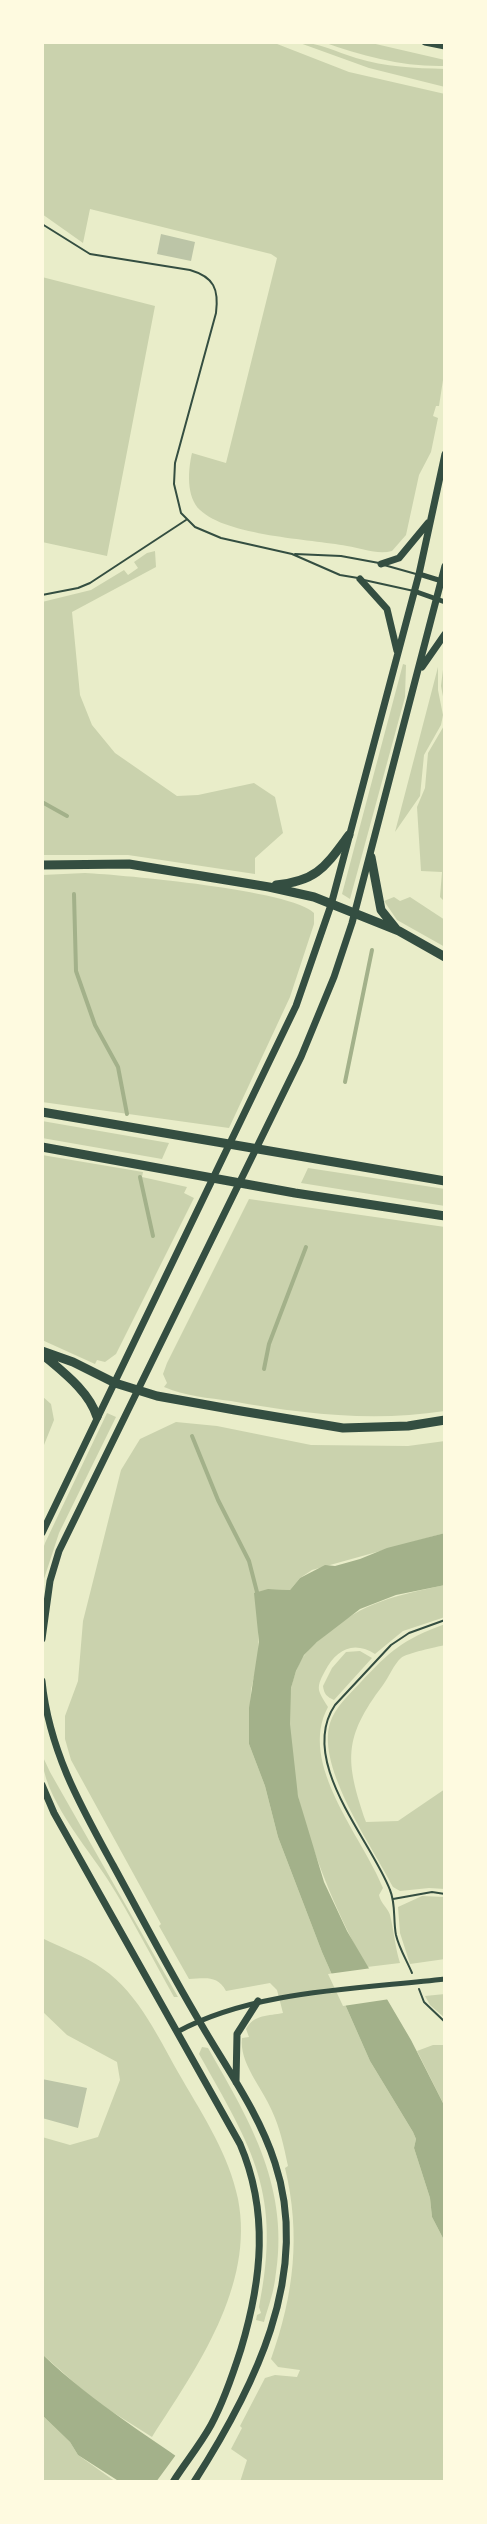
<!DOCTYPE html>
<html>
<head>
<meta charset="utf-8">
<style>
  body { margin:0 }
  #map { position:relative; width:487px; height:2524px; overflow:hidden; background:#e9edc9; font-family:Spectral,serif }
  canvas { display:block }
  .frame { position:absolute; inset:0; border:44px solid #fefae0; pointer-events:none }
</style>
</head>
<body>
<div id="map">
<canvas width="487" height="2524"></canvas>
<div class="frame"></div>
</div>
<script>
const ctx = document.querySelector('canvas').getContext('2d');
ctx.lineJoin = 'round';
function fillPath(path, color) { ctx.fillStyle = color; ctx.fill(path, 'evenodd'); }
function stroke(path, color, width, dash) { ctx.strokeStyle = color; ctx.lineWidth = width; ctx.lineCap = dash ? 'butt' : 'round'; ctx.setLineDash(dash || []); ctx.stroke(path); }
fillPath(new Path2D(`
  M42,42H272L349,72L445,94V367L439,406H436L433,416L438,418L431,452L419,475L406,535L392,551C377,555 362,548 347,546C310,539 227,536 200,510C186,497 188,470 192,453L226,463L277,258L271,254L90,209L83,243L42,214Z
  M297,42C318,42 336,52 356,58C386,67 414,68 445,69V87L369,68Z
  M323,42H367L445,60V66C402,67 363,56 323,42Z
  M42,277L155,306L107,556L42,542Z
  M155,551L156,567L72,612L80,695L92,725L115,753L177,796L198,795L254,783L275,797L283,833L255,858V874L128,855H42V602L91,590L124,570L128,575L138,568L134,562L147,553Z
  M445,653V707L441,686Z
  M403,664L406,665L405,697L350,899L342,894Z
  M438,667V690L443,715L441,725L424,755L420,796L395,832Z
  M445,724V902L440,897L442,872L421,871L417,807L425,788L428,753Z
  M85,873C123,875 292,890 314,913V924L290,997L229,1128L42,1102V875Z
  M394,897L400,901L410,897L445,920V947L397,920L384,901Z
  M42,1121L169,1143L162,1159L42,1138Z
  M42,1155L143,1172L142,1177L187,1187L184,1193L194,1198L116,1354L105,1362L97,1360L95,1364L42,1340Z
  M308,1168L445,1189V1206L301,1183Z
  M249,1199L445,1227V1411C372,1422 303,1414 231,1401C209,1398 184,1396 164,1387L167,1383L163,1374L167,1363Z
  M42,1396L51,1404L54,1420L42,1450Z
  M107,1413L116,1417L59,1533L42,1585V1552L45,1543Z
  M176,1422L217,1426L311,1445L408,1446L445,1441V1533L312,1570L300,1578L290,1590L268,1589L258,1628L259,1655L251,1690L249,1744L265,1786L278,1837L322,1952L370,2061L413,2132L416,2139L414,2148L430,2198L432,2217L445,2242V2482H240L247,2460L231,2449L242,2428L240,2426L265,2378L275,2375L297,2377L300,2370L278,2367L271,2359C294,2295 301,2234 285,2168L288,2166C284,2147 280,2128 272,2111C262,2087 239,2063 242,2038L249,2037L246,2029C254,2014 269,2016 283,2013L277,1990L270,1983L226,1991C217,1974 203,1979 189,1979L159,1926L161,1924L71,1760L65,1739V1716L78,1681L83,1621L121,1470L140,1439Z
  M445,1585V1617L403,1631L375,1654C353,1640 336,1650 325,1671C322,1677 318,1683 319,1690C320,1695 325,1702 328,1707C297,1764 363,1837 383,1888L379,1895C381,1904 388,1908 390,1915C394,1931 395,1947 400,1963L367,1967C327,1899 257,1731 303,1657C309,1649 318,1641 325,1635C362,1602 398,1595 445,1585Z
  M445,1624V1645C436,1647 407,1653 401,1658C394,1664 389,1677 383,1685C343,1738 345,1761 366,1822L398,1821L445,1789V1889L429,1888L400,1891L393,1887C373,1847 316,1768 330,1723C335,1707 349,1695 360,1683C391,1650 402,1640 445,1624Z
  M360,1651L372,1658L334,1700C327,1697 324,1694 323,1686L332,1668L346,1652Z
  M42,1755L50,1772L178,1997H174C152,1958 132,1918 108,1880C87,1847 42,1796 42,1755Z
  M422,1896L445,1897V1959L410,1964L400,1933L398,1907Z
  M42,1938C62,1948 85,1956 103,1969C139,1993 161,2043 182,2079C204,2117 229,2155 238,2199C255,2286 196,2369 152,2437L95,2401L42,2354V2137L70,2145L98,2137L120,2080L117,2062L67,2035L42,2011Z
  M445,1994V2018L430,2005L425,1996Z
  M433,2045H445V2107L417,2051Z
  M202,2047L208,2048C251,2123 291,2189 275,2280C273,2295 267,2310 264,2322L256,2320L257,2315L261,2313L259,2307C282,2193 253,2150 199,2054Z
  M42,2415L70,2442L78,2455L116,2482H42Z`), '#cad2ad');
fillPath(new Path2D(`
  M445,1533V1585L396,1595L360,1609L317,1642L304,1655L296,1671L291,1688L290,1724L298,1796L324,1882L347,1931L411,2040L445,2107V2242L432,2217L430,2198L414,2148L416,2139L413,2132L370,2061L322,1952L278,1837L265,1786L249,1744V1708L259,1642L254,1593L268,1589L290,1590L300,1578L325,1565L335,1566L360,1559L387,1548Z
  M42,2354C94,2404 155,2440 213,2482H120L78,2455L70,2442L42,2415Z`), '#a3b18a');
fillPath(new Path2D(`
  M372,1968L390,1999L343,2006L328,1974Z
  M178,2452L213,2478L211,2482H156Z`), '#e9edc9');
stroke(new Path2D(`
  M42,802L67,816
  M74,894L76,971L95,1025L118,1067L127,1114
  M345,1082L372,950
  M140,1177L153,1236
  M264,1369L269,1344L306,1247
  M192,1436L218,1500L249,1561L258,1596`), '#a3b18a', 4);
fillPath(new Path2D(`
  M161,234L195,242L191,261L157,254Z
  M42,2079L87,2088L78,2128L42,2118Z`), '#bcc5a7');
stroke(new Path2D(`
  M393,1899L432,1892L445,1894
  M412,1973C407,1961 399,1948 396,1935C393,1920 396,1904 390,1890C371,1840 297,1761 335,1705L391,1645L409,1633L445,1620
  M419,1989L424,2002L445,2022`), '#344e41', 2);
stroke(new Path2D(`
  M42,224L90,254L190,270C214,277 219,289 216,313L175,463L174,484L181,513L195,527L221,538L292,554L340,575L358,578
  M295,554L341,556L379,563
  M384,565L416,574
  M364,580L414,591
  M42,595L78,588L90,583L186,520`), '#344e41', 2);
stroke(new Path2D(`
  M419,574L445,582
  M414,591L445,602
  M177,2032C254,1990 359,1989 445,1979`), '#344e41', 5);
stroke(new Path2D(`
  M425,42L445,46
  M381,564L399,558L428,523
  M360,579L387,609L397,651
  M422,667L445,634
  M42,1533L296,1006L331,905L419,574L445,454
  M42,1639L50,1581L59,1551L301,1057L334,977L352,923L445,566
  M42,1681C49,1750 80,1805 113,1865C142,1918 170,1972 201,2024C227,2069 259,2113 275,2163C312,2275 253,2390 194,2482
  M42,1785L54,1813L240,2144C269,2212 262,2279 241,2349C233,2374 224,2401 211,2425C200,2445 185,2463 173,2482
  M236,2082L237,2034L258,2001`), '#344e41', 7);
stroke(new Path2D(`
  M371,857L381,910L397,930
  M42,865L129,864L269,887L314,897L399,931L445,957
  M276,885C317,881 325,867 349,835
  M42,1112L445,1181
  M42,1147L295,1193L445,1216
  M42,1351L73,1362L115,1383L157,1396L235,1410L343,1428L408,1426L445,1420
  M42,1354C63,1372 89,1391 97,1417`), '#344e41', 9);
</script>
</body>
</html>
